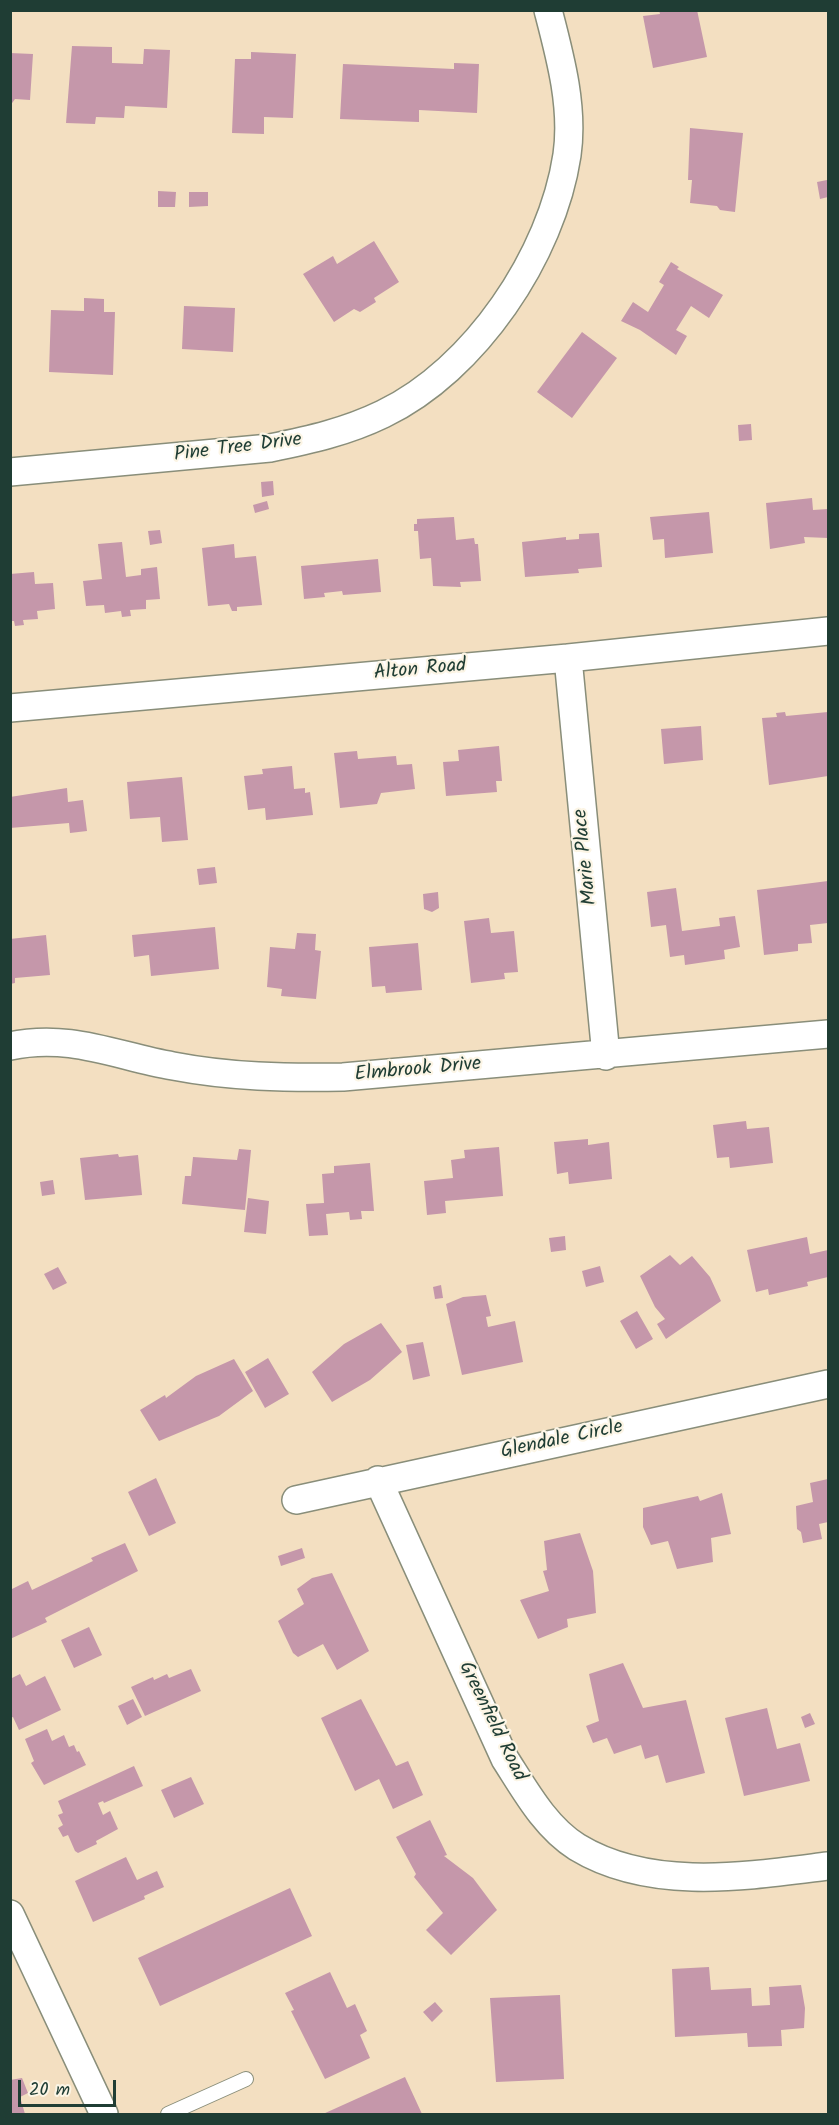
<!DOCTYPE html>
<html>
<head>
<meta charset="utf-8">
<style>
  body { margin:0 }
  #map { position:relative; width:839px; height:2125px; overflow:hidden; background:#f3dfc1; font-family:Kalam,sans-serif }
  canvas { display:block }
  .frame { position:absolute; inset:0; border:12px solid #1f3d34; pointer-events:none }
  .scale { position:absolute; left:18px; top:2080px; width:98px; height:27px; box-sizing:border-box; border:3px solid #1f3d34; border-top:0; padding-left:8px; font-size:18px; line-height:21px; white-space:nowrap; color:#1f3d34; -webkit-text-stroke:4px #fcf5e5; paint-order:stroke }
</style>
</head>
<body>
<div id="map">
<canvas width="839" height="2125"></canvas>
<div class="frame"></div>
<div class="scale">20 m</div>
</div>
<script>
const ctx = document.querySelector('canvas').getContext('2d');
ctx.lineJoin = 'round';
function fillPath(path, color) { ctx.fillStyle = color; ctx.fill(path, 'evenodd'); }
function stroke(path, color, width, dash) { ctx.strokeStyle = color; ctx.lineWidth = width; ctx.lineCap = dash ? 'butt' : 'round'; ctx.setLineDash(dash || []); ctx.stroke(path); }
function drawText(font, color, halo, rows, align = 'center') {
  ctx.font = font + ' Kalam,sans-serif'; ctx.lineWidth = 4.5; ctx.setLineDash([]); ctx.textBaseline = 'middle'; ctx.strokeStyle = halo; ctx.fillStyle = color; for (const [text, x, y, turn = 0] of rows) {
    ctx.save(); ctx.translate(x, y); ctx.rotate((+turn || 0) * Math.PI / 180); ctx.textAlign = isNaN(turn) ? turn : align; if (halo) ctx.strokeText(text, 0, 0); ctx.fillText(text, 0, 0); ctx.restore();
  }
}
fillPath(new Path2D(`
  M659,10H697L707,57L653,68L643,16L660,14Z
  M72,46L112,47V63L143,64L144,49L170,50L167,108L125,106L124,118L96,117L95,124L66,123Z
  M251,52L296,54L293,118L264,117V134L232,133L235,59H251Z
  M10,53L33,54L30,100L15,99L10,106Z
  M454,63L479,64L477,113L419,110V122L340,119L343,64L454,69Z
  M690,128L743,133L735,212L720,210L717,206L690,203L692,180H688Z
  M827,180L828,197L820,199L817,182Z
  M158,191L176,192L175,207H158Z
  M189,192H208V206L189,207Z
  M374,241L399,282L374,298L376,302L360,312L354,309L334,322L303,274L333,256L337,264Z
  M671,262L679,267L677,269L723,295L709,318L691,306L676,330L687,336L676,355L640,330L621,321L633,302L648,312L664,285L659,282Z
  M84,298L104,299V312H115L113,375L49,372L51,310L84,311Z
  M184,306L235,308L233,352L182,349Z
  M582,332L617,358L572,418L537,392Z
  M751,424L752,440L739,441L738,425Z
  M273,481L274,495L262,497L261,482Z
  M812,498L813,510L828,509V538L804,537L805,543L770,549L766,503Z
  M267,501L269,509L255,513L253,505Z
  M709,512L713,553L665,558L664,539L653,540L650,517Z
  M454,517L456,540L474,538L475,544H478L481,581L460,582L461,587L433,586L431,558L420,559L418,531H414V524H417V519Z
  M160,530L162,543L150,545L148,531Z
  M599,533L602,567L578,569L579,573L525,577L522,542L566,537V540L579,539V534Z
  M122,542L126,577L141,575V569L157,567L160,599L146,600V609L130,610L131,616L122,617L121,611L105,613L104,605L86,606L83,581L102,579L98,544Z
  M234,544L235,558L256,556L262,605L237,607V611H232L229,604L208,606L202,548Z
  M378,559L381,592L343,595L342,591L324,593L325,597L304,599L301,566Z
  M34,572L35,584L53,583L55,609L37,611L38,619L23,620L24,625L15,626L14,621H10V574Z
  M785,712L786,716L828,712V776L769,785L762,718L777,717L776,713Z
  M701,726L703,760L664,764L661,729Z
  M499,746L502,781H496L497,792L446,796L443,762L459,761L458,750Z
  M357,751L358,759L396,756L397,765L412,764L415,789L381,793L377,804L340,808L334,753Z
  M292,766L294,789L305,788V793L310,792L313,815L266,820L265,808L248,810L244,776L263,774L262,769Z
  M182,777L188,840L162,842L160,817L130,819L127,782Z
  M67,788L68,802L83,800L87,831L70,833L69,823L10,828V797Z
  M215,867L217,883L199,885L197,869Z
  M828,881V923L810,925L812,943L798,944V951L764,955L757,890Z
  M676,888L682,931L720,926L719,918L735,916L740,947L724,950L725,959L685,965L684,955L670,957L666,925L651,927L647,892Z
  M438,892L439,908L432,912L424,909L423,894Z
  M489,918L491,933L514,931L518,972L504,973L505,979L471,983L464,921Z
  M215,927L219,969L151,976L149,955L134,957L132,935Z
  M297,933L316,934L315,950L321,951L316,999L281,996L282,989L267,987L270,947L295,949Z
  M46,935L50,975L15,978V983L10,984V939Z
  M418,943L422,990L386,993L385,986L372,987L369,947Z
  M746,1121L747,1129L769,1127L773,1163L730,1168L729,1157L717,1158L713,1125Z
  M588,1139V1145L609,1142L612,1179L569,1184L568,1172L557,1174L554,1142Z
  M499,1147L503,1196L445,1201L446,1213L427,1215L424,1181L453,1178L451,1160L465,1158L464,1150Z
  M239,1149L251,1150L245,1210L182,1204L185,1176H191L193,1157L237,1160Z
  M118,1154L119,1157L138,1155L142,1195L85,1200L80,1158Z
  M370,1163L374,1211H361L362,1219L350,1220L349,1212L326,1214L328,1235L309,1236L306,1204L324,1203L322,1174L334,1173V1166Z
  M53,1180L55,1194L42,1196L40,1182Z
  M248,1198L269,1201L266,1234L244,1232Z
  M565,1236L566,1250L551,1252L549,1238Z
  M807,1237L810,1254L828,1250V1277L807,1282L808,1286L769,1295L768,1289L756,1292L747,1250Z
  M670,1255L680,1265L692,1256L710,1277L721,1301L666,1339L657,1324L665,1319L655,1307L640,1276Z
  M600,1266L604,1282L586,1287L582,1271Z
  M58,1267L67,1283L53,1290L44,1274Z
  M441,1285L443,1298L435,1299L433,1287Z
  M486,1295L491,1316L486,1317L488,1327L515,1321L523,1362L462,1375L446,1304L463,1297Z
  M637,1311L653,1339L636,1349L620,1321Z
  M381,1323L402,1352L370,1380L332,1402L312,1372L344,1344Z
  M423,1342L430,1376L413,1380L406,1345Z
  M268,1358L289,1394L265,1408L245,1372Z
  M234,1359L253,1391L219,1416L159,1441L140,1410L165,1395L166,1398L196,1376Z
  M156,1478L176,1523L149,1536L128,1492Z
  M828,1479V1522L819,1524L822,1539L803,1543L801,1532L797,1529L796,1506L813,1502L810,1483Z
  M722,1493L731,1534L711,1538L713,1562L677,1569L668,1541L651,1545L643,1527V1508L698,1496L700,1501Z
  M580,1533L593,1571L596,1613L567,1619L568,1627L538,1639L520,1600L549,1591L543,1571L547,1570L544,1541Z
  M125,1543L138,1571L45,1618L47,1622L10,1639V1590L28,1581L32,1590L93,1561L91,1558Z
  M302,1548L305,1558L281,1566L278,1556Z
  M332,1573L369,1651L337,1670L323,1644L298,1657L293,1653L278,1621L304,1604L297,1589L312,1578Z
  M89,1627L102,1655L74,1668L61,1640Z
  M623,1663L643,1708L686,1700L705,1773L666,1783L658,1755L645,1759L641,1745L614,1754L607,1738L593,1743L586,1726L599,1721L589,1674Z
  M191,1669L201,1691L145,1716L131,1687L153,1677L154,1680L167,1674L169,1678Z
  M20,1674L26,1686L45,1676L61,1710L19,1730L13,1717L10,1718V1679Z
  M133,1699L142,1717L127,1725L118,1706Z
  M361,1699L396,1766L408,1761L423,1795L393,1809L379,1779L355,1791L321,1718Z
  M767,1708L777,1749L800,1743L810,1781L744,1796L725,1718Z
  M810,1713L815,1724L805,1728L801,1717Z
  M47,1729L52,1741L64,1735L69,1747L74,1745L77,1752L79,1751L86,1765L44,1785L31,1763L34,1761L25,1739Z
  M134,1766L143,1786L104,1803L103,1801L98,1803L103,1815L110,1811L118,1829L96,1841L97,1844L78,1853L75,1851L68,1835L63,1837L58,1828L63,1825L58,1815L63,1813L58,1801Z
  M191,1777L204,1804L174,1818L161,1790Z
  M430,1820L447,1855L444,1856L473,1878L497,1910L451,1955L426,1930L443,1913L414,1877L416,1874L396,1837Z
  M126,1857L137,1880L157,1871L164,1887L144,1896L145,1899L93,1922L75,1881Z
  M290,1888L312,1936L160,2006L138,1958Z
  M709,1967L711,1990L751,1988L752,2006L770,2005L769,1987L801,1985L805,2008L804,2028L781,2030L782,2046L748,2047L747,2033L675,2037L672,1969Z
  M330,1972L347,2008L355,2004L367,2031L360,2035L370,2058L325,2079L291,2011L294,2010L285,1993Z
  M560,1995L564,2079L496,2082L490,1998Z
  M435,2002L443,2011L432,2022L423,2012Z
  M405,2077L422,2114H323Z
  M22,2078L28,2093L20,2097L25,2114H10V2080Z`), '#c597aa');
const service = new Path2D(`
  M168,2114L246,2079`);
const minor = new Path2D(`
  M10,472L270,448C309,440 346,432 383,414C475,370 552,255 567,155C574,107 560,56 548,10
  M568,658L606,1056
  M10,708L568,658L828,631
  M10,1046C70,1033 116,1056 173,1066C230,1077 286,1078 343,1077L828,1034
  M378,1480L505,1759C525,1790 545,1827 577,1847C651,1892 748,1876 828,1866
  M296,1500L828,1384
  M10,1914L104,2114`);
stroke(service, '#898e7a', 16);
stroke(minor, '#898e7a', 30);
stroke(service, '#fff', 14);
stroke(minor, '#fff', 27);
drawText('20px', '#1f3d34', '#fcf5e5', [
  ["Pine Tree Drive",238,449,-7],
  ["Alton Road",420,671,-5],
  ["Marie Place",587,857,-96],
  ["Elmbrook Drive",418,1071,-5],
  ["Glendale Circle",562,1441,-12],
  ["Greenfield Road",491,1722,64]
]);
</script>
</body>
</html>
